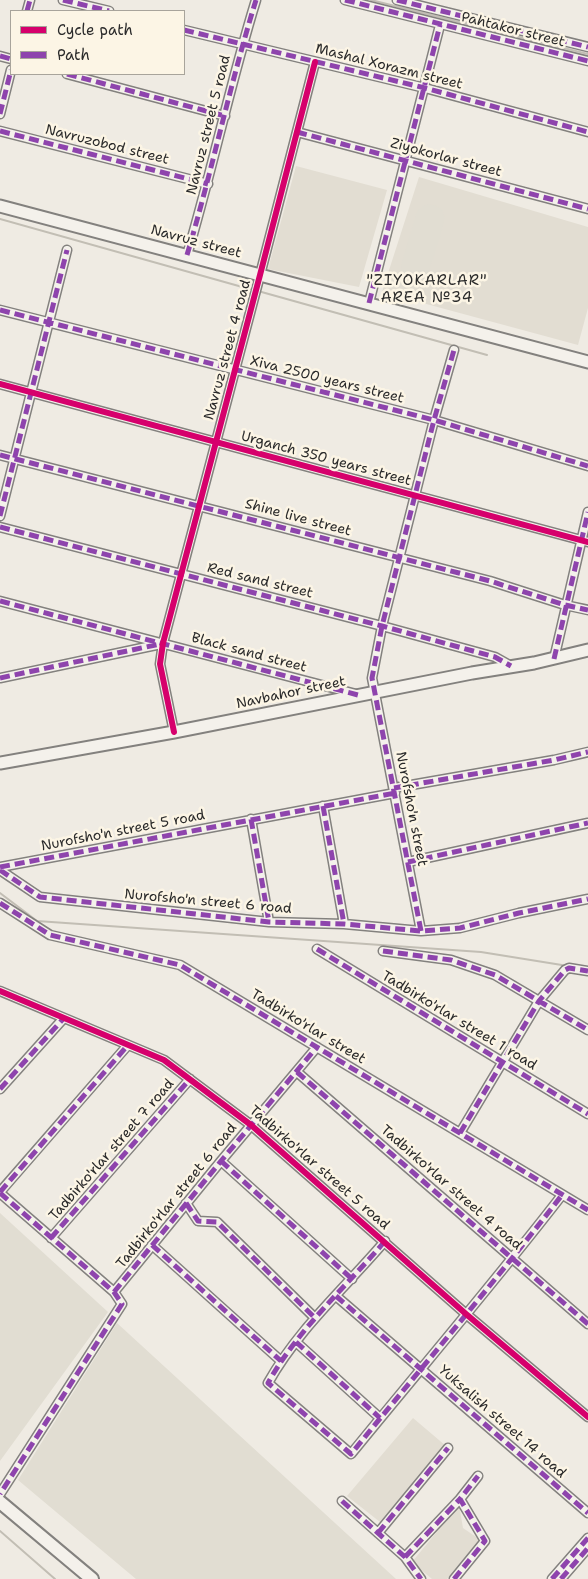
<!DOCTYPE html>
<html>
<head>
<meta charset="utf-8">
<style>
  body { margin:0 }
  #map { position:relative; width:588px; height:1579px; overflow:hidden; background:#efebe3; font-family:"Shantell Sans",sans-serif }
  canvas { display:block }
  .legend { position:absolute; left:10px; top:10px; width:175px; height:65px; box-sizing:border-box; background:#fcf5e5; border:1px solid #a8a49b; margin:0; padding:6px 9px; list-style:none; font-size:15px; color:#2b2b2b }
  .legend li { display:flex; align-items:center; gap:10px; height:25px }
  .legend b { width:25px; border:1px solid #a8a49b }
</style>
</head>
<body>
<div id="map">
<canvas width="588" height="1579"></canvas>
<ul class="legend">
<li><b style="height:6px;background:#d6006c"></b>Cycle path</li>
<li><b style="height:6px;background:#8e44ad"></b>Path</li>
</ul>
</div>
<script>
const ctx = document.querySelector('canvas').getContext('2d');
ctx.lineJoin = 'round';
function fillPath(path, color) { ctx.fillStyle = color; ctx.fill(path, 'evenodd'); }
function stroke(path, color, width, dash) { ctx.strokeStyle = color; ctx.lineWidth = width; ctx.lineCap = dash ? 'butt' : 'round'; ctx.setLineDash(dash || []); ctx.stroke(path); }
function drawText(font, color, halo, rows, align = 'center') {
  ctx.font = font + ' "Shantell Sans",sans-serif'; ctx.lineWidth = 5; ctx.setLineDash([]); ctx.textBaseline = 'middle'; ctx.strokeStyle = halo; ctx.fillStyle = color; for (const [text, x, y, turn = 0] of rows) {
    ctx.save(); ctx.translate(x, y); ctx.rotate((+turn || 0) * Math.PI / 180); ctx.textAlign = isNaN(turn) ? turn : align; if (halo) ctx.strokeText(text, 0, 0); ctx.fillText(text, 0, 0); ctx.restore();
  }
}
fillPath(new Path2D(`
  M296,166L387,190L359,287L268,269Z
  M419,177L588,227V308L578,345L382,292Z
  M413,1418L446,1446L380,1522L347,1496Z
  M459,1505L463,1528L482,1541L447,1579H432L412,1562Z`), '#e2ddd2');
fillPath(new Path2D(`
  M429,204C436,205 443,208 444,215C446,224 431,263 428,274C418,285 403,280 401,266L417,211L425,205Z
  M0,1213L108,1312L0,1461Z
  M117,1323L396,1579H136L18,1480Z`), '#e1ddd2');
stroke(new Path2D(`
  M371,0L588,54
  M0,219L253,290
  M258,291L487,355
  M0,893L37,921L481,952L568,966
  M0,1531L55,1579`), '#c2beb4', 2);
const street = new Path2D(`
  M63,0L109,11
  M345,0L588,61
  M397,0L588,47
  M27,11L30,0
  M184,30L425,88L588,132
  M0,56L11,59
  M67,74L225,116
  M0,114L11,70
  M0,131L208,184
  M297,132L588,209
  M187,255C212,171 230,84 256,0
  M369,303L440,25
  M0,310L434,420L588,466
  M0,384L588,542
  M0,455L490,581L565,605L588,610
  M0,516L67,250
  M0,527L382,626L495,657L511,666
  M0,601L356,694
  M554,659L588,512
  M0,678L161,644
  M174,732L160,664L163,643L260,275L315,62
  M394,788L554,760L588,752
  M323,806L344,924
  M251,819L269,922
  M408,862L588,823
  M0,867L395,793
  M0,870L40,897L269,922L344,924L421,931L460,928L519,913L588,899
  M0,903L50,935L180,965L588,1210
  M421,931L372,678L382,626L434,420L454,350
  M317,949L588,1114
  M383,951L451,960L495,975L588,1030
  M0,991L164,1060L251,1125L466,1314L588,1417
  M297,1072L588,1324
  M0,1089L63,1019
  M460,1133L539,1001L565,970L569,968L588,971
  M221,1161L352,1279
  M0,1192L128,1045
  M0,1193L114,1292L122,1304L0,1494
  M186,1203L198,1221L217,1222L314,1317
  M51,1238L190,1079
  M385,1241C345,1288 298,1329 268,1383L351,1454C421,1368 494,1283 562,1195
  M152,1245L281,1361
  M114,1292L221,1161L317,1047
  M336,1296L588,1513
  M296,1342L380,1418
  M342,1501L405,1557L421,1579
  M378,1533L448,1448
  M405,1557L460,1499
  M454,1579L485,1541L460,1499L478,1476
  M552,1579L588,1538
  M561,1579L588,1548`);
const secondary = new Path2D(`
  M0,206L588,362
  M0,763L174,732L472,673L534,663L588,650`);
const primary = new Path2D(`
  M0,1502L92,1579`);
stroke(street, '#83817e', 11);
stroke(secondary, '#83817e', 15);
stroke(primary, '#83817e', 16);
stroke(street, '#f4f1eb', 8);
stroke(secondary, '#f4f1eb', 11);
stroke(primary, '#f4f1eb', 12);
stroke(new Path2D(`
  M63,0L109,11
  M345,0L588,61
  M397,0L588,47
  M27,11L30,0
  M184,30L425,88L588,132
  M0,56L11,59
  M67,74L225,116
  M0,114L11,70
  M0,131L208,184
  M297,132L588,209
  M187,255C212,171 230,84 256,0
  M369,303L440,25
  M0,310L434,420L588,466
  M0,455L490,581L565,605L588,610
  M0,516L67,250
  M0,527L382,626L495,657L511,666
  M0,601L358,695
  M554,659L588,512
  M0,678L160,644
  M394,788L554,760L588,752
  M323,806L344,924
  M251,819L269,922
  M408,862L588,823
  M0,867L395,793
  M0,870L40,897L269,922L344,924L421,931L460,928L519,913L588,899
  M0,903L50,935L180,965L588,1210
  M421,931L372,678L382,626L434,420L454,350
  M317,949L588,1114
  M383,951L451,960L495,975L588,1030
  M297,1072L588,1324
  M0,1089L63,1019
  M460,1133L539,1001L565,970L569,968L588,971
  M221,1161L352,1279
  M0,1192L128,1045
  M0,1193L114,1292L122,1304L0,1494
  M186,1203L198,1221L217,1222L314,1317
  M51,1238L190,1079
  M385,1241C345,1288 298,1329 268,1383L351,1454C421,1368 494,1283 562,1195
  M152,1245L281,1361
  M114,1292L221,1161L317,1047
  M336,1296L588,1513
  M296,1342L380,1418
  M342,1501L405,1557L421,1579
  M378,1533L448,1448
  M405,1557L460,1499
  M454,1579L485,1541L460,1499L478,1476
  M552,1579L588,1538
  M561,1579L588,1548`), '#8e44ad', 5, [10, 5]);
stroke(new Path2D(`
  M0,384L588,542
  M174,732L160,664L163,643L260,275L315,62
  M0,991L164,1060L251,1125L466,1314L588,1417`), '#d6006c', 6);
drawText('14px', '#2b2b2b', '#fcf5e5', [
  ["Pahtakor street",513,30,14],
  ["Mashal Xorazm street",389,67,14],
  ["Navruz street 5 road",209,125,-76],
  ["Navruzobod street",107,145,14],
  ["Ziyokorlar street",446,158,15],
  ["Navruz street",196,242,15],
  ["Navruz street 4 road",228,350,-75],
  ["Xiva 2500 years street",327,380,14],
  ["Urganch 350 years street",326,459,15],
  ["Shine live street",298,518,15],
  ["Red sand street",260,581,14],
  ["Black sand street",249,653,15],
  ["Navbahor street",291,693,-12],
  ["Nurofsho'n street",411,809,79],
  ["Nurofsho'n street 5 road",123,831,-11],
  ["Nurofsho'n street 6 road",208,902,5],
  ["Tadbirko'rlar street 1 road",459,1021,31],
  ["Tadbirko'rlar street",308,1027,31],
  ["Tadbirko'rlar street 7 road",112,1150,-49],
  ["Tadbirko'rlar street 5 road",319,1168,41],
  ["Tadbirko'rlar street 4 road",451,1188,41],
  ["Tadbirko'rlar street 6 road",177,1196,-51],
  ["Yuksalish street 14 road",502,1422,41]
]);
ctx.letterSpacing = '1px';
drawText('15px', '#2b2b2b', '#fcf5e5', [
  ["\"ZIYOKARLAR\"",427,281],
  ["AREA №34",427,298]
]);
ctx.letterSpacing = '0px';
</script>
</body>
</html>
